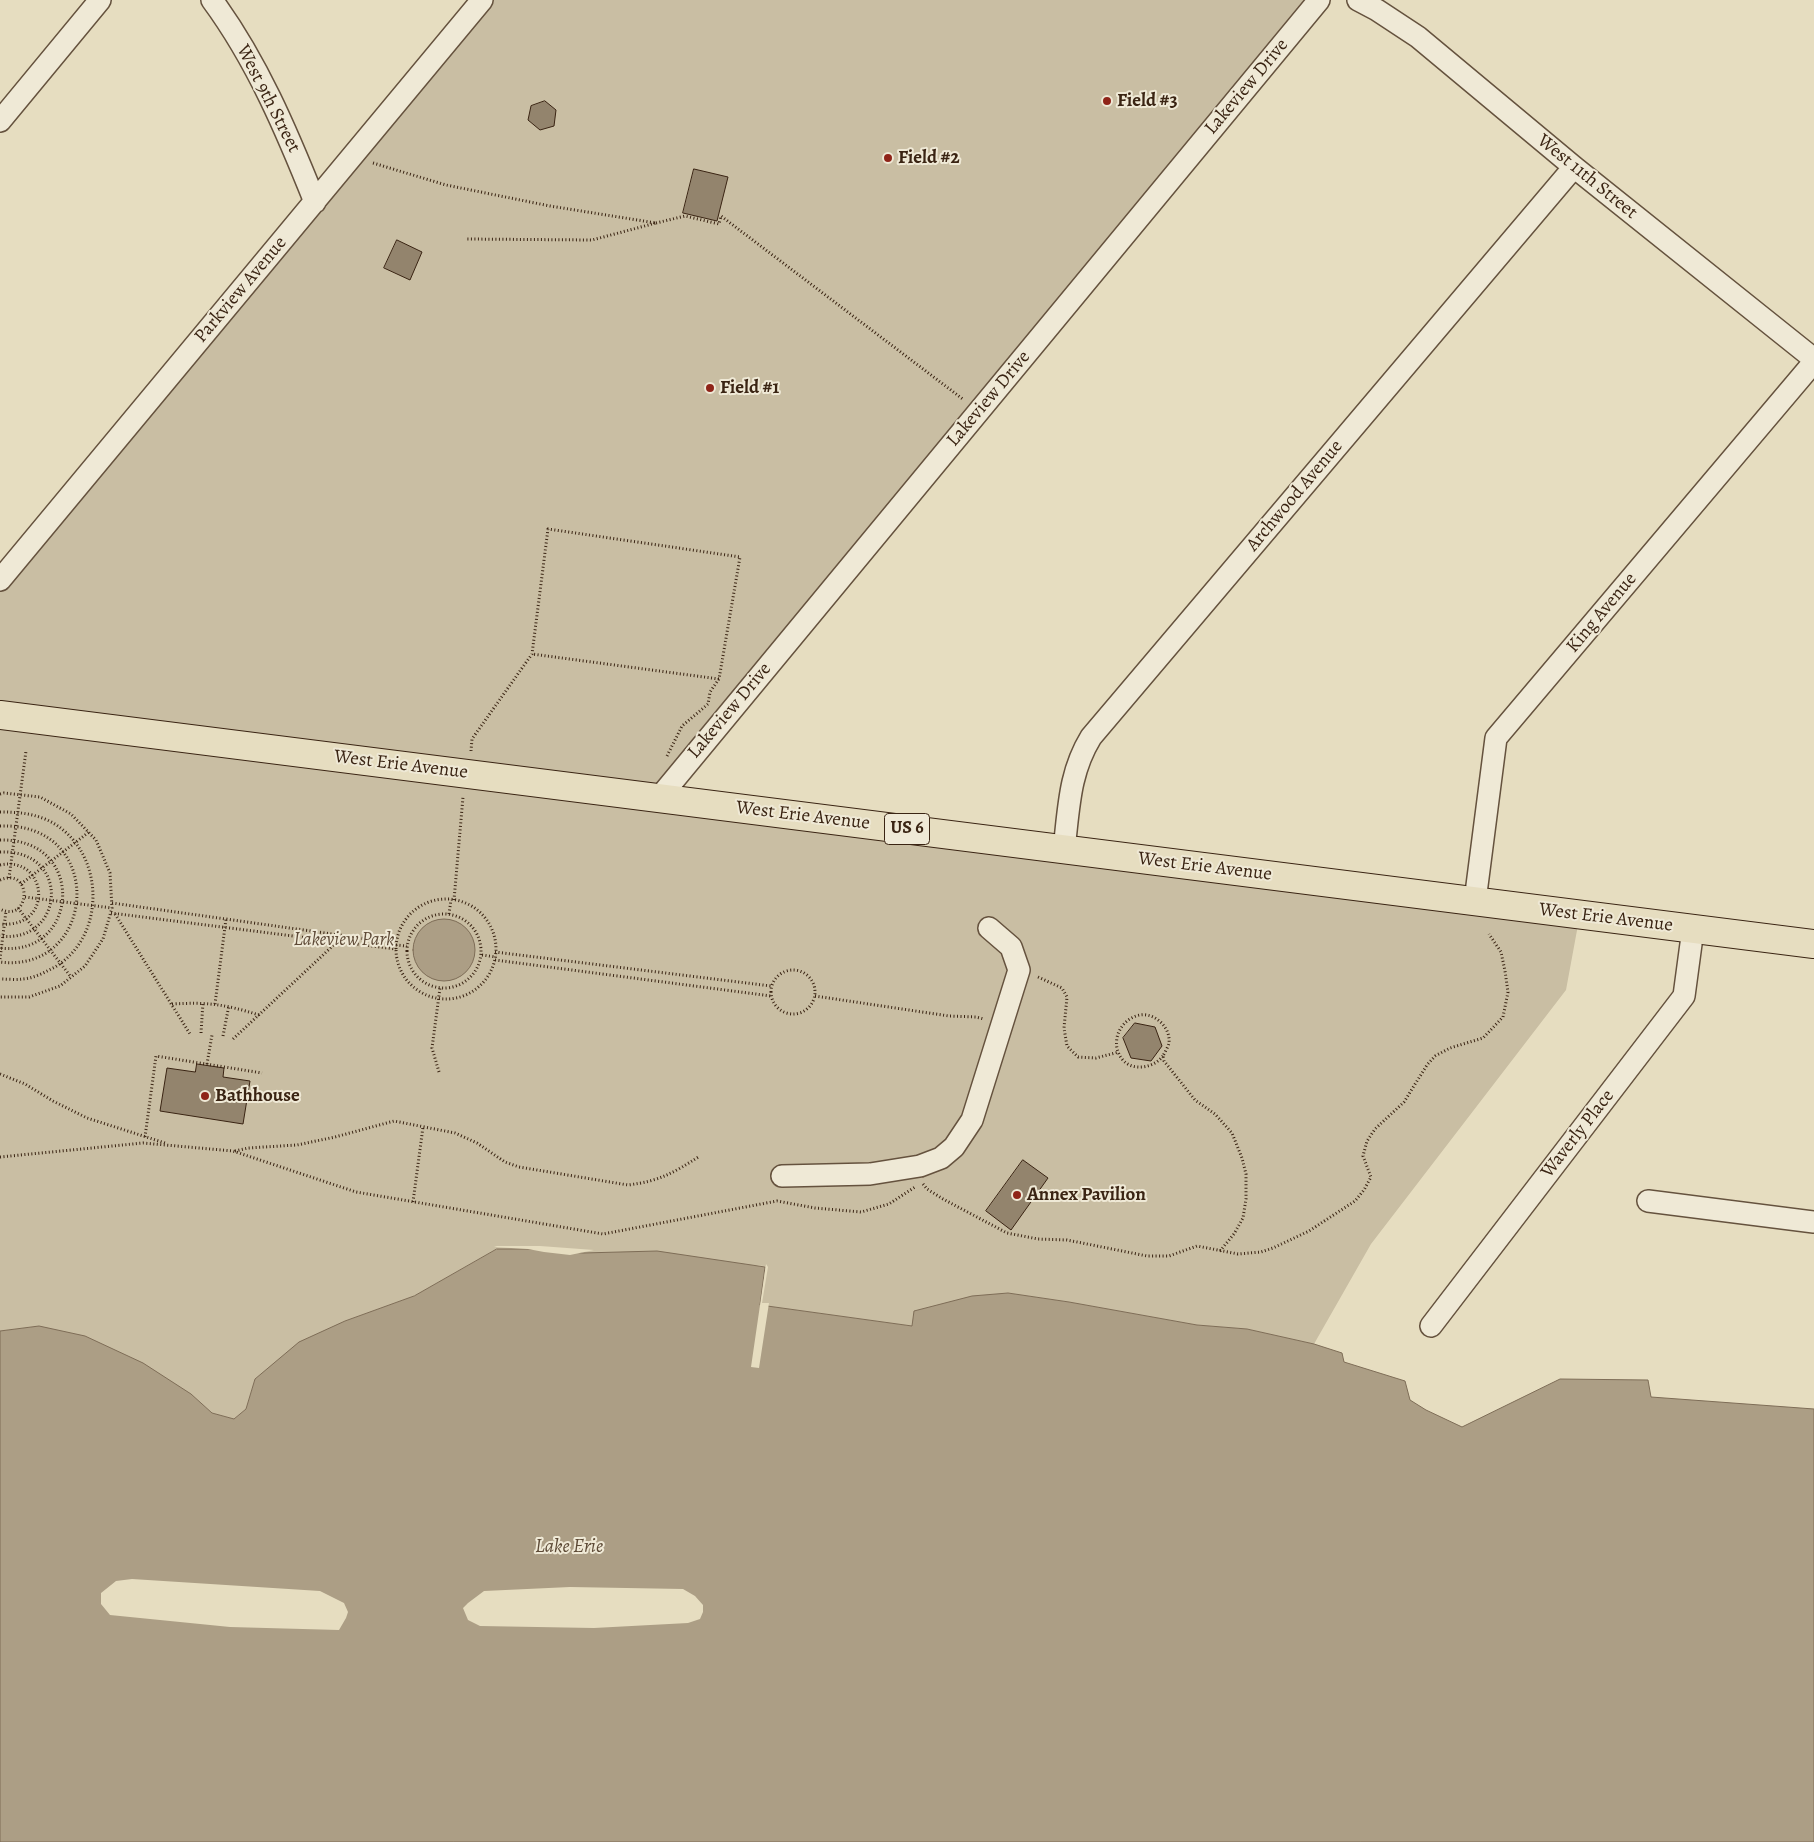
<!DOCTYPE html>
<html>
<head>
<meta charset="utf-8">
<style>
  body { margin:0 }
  canvas { display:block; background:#e6ddc0 }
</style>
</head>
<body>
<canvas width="1814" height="1842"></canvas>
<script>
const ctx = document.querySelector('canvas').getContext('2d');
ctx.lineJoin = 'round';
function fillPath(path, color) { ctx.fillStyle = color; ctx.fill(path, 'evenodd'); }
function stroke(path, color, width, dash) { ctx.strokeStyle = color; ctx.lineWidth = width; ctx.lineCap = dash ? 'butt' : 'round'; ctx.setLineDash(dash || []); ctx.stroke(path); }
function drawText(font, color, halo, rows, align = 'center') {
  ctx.font = font + ' Alegreya,serif'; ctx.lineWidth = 4; ctx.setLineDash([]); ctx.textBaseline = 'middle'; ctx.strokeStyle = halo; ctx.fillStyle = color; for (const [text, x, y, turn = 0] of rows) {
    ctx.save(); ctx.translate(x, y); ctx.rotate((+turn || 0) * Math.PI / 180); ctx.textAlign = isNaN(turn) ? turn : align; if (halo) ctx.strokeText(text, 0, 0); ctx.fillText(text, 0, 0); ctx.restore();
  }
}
fillPath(new Path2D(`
  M482,0H1319L659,797L1580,914L1566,990L1371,1244L1314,1344L1247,1329L1197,1325L1069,1302L1008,1293L915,1311L912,1326L760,1305L765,1266L583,1253L497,1249L414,1296L345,1321L255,1379L246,1409L234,1419L212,1413L191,1394L39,1326L0,1331V580Z`), '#c9bea3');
const water = new Path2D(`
  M413 950a31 31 0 1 1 62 0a31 31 0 1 1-62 0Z
  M497,1249H540L583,1253L657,1251L765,1267L760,1305L912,1326L914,1311L972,1296L1008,1293L1069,1302L1197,1325L1247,1329L1314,1344L1342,1353L1344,1362L1405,1381L1410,1400L1426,1410L1462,1427L1560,1379L1648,1380L1651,1397L1814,1409V1842H0V1331L39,1326L85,1336L143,1363L191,1394L212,1413L234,1419L246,1409L255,1379L299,1342L345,1321L414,1296Z`);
fillPath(water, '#ac9e85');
stroke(water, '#7e6d57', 1);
fillPath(new Path2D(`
  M497,1246H540L594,1250L570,1255L544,1252L528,1249L494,1247Z
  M766,1264L768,1267L762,1303H769L759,1368L751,1367Z
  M132,1579L320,1591L344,1603L348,1612L346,1618L339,1630L230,1627L110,1615L101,1604V1593L116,1581Z
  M570,1587L683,1589L695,1596L703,1605V1612L700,1619L688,1623L594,1628L480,1626L468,1620L463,1608L468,1603L484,1591Z`), '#e6ddc0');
const building = new Path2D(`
  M545,101L556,110L554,126L540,130L528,120L531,106Z
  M694,169L728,177L717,221L683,213Z
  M397,240L422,252L410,280L384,268Z
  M1135,1023L1155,1027L1162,1046L1151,1061L1131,1058L1123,1038Z
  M197,1064L224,1068L223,1077L250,1081L243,1124L160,1111L167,1068L195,1072Z
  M1023,1160L1048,1178L1011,1230L986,1211Z`);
fillPath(building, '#93846d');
stroke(building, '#3a2413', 1);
const minor = new Path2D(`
  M212,0C257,61 287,132 315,202
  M1358,0L1377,10L1418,37L1574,167L1814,359
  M0,121L100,0
  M0,580L482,0
  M659,798L1319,0
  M1064,849C1069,808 1069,773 1091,737L1574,167
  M1475,901L1496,738L1814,362
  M782,1176L870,1174L920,1166L941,1158L954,1147L972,1120L1019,970L1011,947L989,928
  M1648,1201L1814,1222
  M1431,1326L1684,996L1693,929`);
const major = new Path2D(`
  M0,715L1814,944`);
stroke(minor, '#65523e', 24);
stroke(major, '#3a2413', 30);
stroke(new Path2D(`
  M373,163L446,185L550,206L656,223L592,240L466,239
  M656,223L685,216L719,224L721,216L964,400
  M471,751L472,739L532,654L548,529L740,557L719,679L532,654
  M667,756L682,726L708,704L710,692L719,679
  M0,794L4,793L40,797L71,814L96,840L110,873L112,908L103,939L85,966L60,986L29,997H0
  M0,812C16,812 30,813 45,819C104,844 110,934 55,967C45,972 35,978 23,979C16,980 7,979 0,979
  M0,826C108,822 97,974 0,962
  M0,840C88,838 79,958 0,948
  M0,852C72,849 65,944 0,936
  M0,865C48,855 55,929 0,924
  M9,878L26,751
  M0,880C33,866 31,924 0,909
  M21,884L89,832
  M25,897L112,908
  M396 949a50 50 0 1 1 100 0a50 50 0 1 1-100 0Z
  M454,900L463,797
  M112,903L396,943
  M18,908L71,977
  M111,913L396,949
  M407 951a37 37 0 1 1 74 0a37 37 0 1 1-74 0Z
  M115,914L190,1034
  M449,914L451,900
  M396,945L407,946
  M495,952L771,986
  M482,955L496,957
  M0,959L6,911
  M495,960L771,996
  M771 992a22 22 0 1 1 44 0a22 22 0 1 1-44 0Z
  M1038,977L1062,988L1067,997L1064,1028L1067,1046L1078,1057L1096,1058L1119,1052
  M815,996L949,1016L976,1017L984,1019
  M172,1004C207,1002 224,1004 259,1015
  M215,1004L226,919
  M201,1033L203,1002
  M223,1036L229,1005
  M233,1039L338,941L339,935
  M1163,1056C1154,1068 1132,1072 1122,1059C1110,1043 1119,1022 1136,1016C1152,1010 1171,1026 1169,1043C1168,1047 1165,1052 1163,1056L1164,1061L1195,1100L1215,1114L1232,1133L1242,1158L1246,1174V1199L1243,1218L1234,1234L1220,1251
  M207,1064L212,1035
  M439,1072L432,1048L440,988
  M0,1074L25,1084L53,1101L87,1118L165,1143
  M145,1137L156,1056L262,1073
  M235,1151L248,1148L297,1145L335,1137L394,1121L455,1133L477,1143L505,1162L519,1167L628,1185C660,1181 673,1173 700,1156
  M0,1157L143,1143L233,1151L356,1192L603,1234L777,1201L815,1208L861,1212L889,1204L915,1187
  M923,1184L927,1189L943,1199L1007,1233L1038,1239L1067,1240L1147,1256H1169L1197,1246L1238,1254L1261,1252L1273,1248L1309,1231L1355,1201L1364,1190L1371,1177L1363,1156L1367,1141L1375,1129L1404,1102L1427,1065L1435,1056L1450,1048L1483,1038L1503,1017L1508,992L1505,971L1501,952L1489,934
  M413,1202L423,1127`), '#3a2413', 3, [1, 2.5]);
stroke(minor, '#efe9d6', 21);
stroke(major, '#e6ddc0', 28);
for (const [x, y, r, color] of [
  [1107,101,5,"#8f2418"],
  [888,158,5,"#8f2418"],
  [710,388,5,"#8f2418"],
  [205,1096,5,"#8f2418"],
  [1017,1195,5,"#8f2418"]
]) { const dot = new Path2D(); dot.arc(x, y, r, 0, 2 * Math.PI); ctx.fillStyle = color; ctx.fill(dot); stroke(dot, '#efe9d6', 2); }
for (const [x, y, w] of [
  [907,829,45]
]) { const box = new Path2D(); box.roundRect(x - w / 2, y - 15.5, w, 31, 4); ctx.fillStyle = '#efe9d6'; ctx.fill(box); stroke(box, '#3a2413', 1); }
drawText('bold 18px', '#3a2413', null, [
  ["US 6",907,829]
]);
drawText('19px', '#3a2413', '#efe9d6', [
  ["Lakeview Drive",1247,87,-50],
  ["West 9th Street",268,99,63],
  ["West 11th Street",1587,177,39],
  ["Parkview Avenue",241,290,-50],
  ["Lakeview Drive",989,399,-50],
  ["Archwood Avenue",1295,496,-50],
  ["King Avenue",1602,613,-50],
  ["Lakeview Drive",730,711,-50],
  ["West Erie Avenue",401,765,7],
  ["West Erie Avenue",803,816,7],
  ["West Erie Avenue",1205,867,7],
  ["West Erie Avenue",1606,918,7],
  ["Waverly Place",1578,1134,-52]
]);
drawText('bold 19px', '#3a2413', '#efe9d6', [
  ["Field #3",1117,101],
  ["Field #2",898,158],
  ["Field #1",720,388],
  ["Bathhouse",215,1096],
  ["Annex Pavilion",1027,1195]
], 'left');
drawText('italic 19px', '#5e4a37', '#efe9d6', [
  ["Lakeview Park",344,940]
]);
drawText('italic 20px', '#5c4935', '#efe9d6', [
  ["Lake Erie",569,1547]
]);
</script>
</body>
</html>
